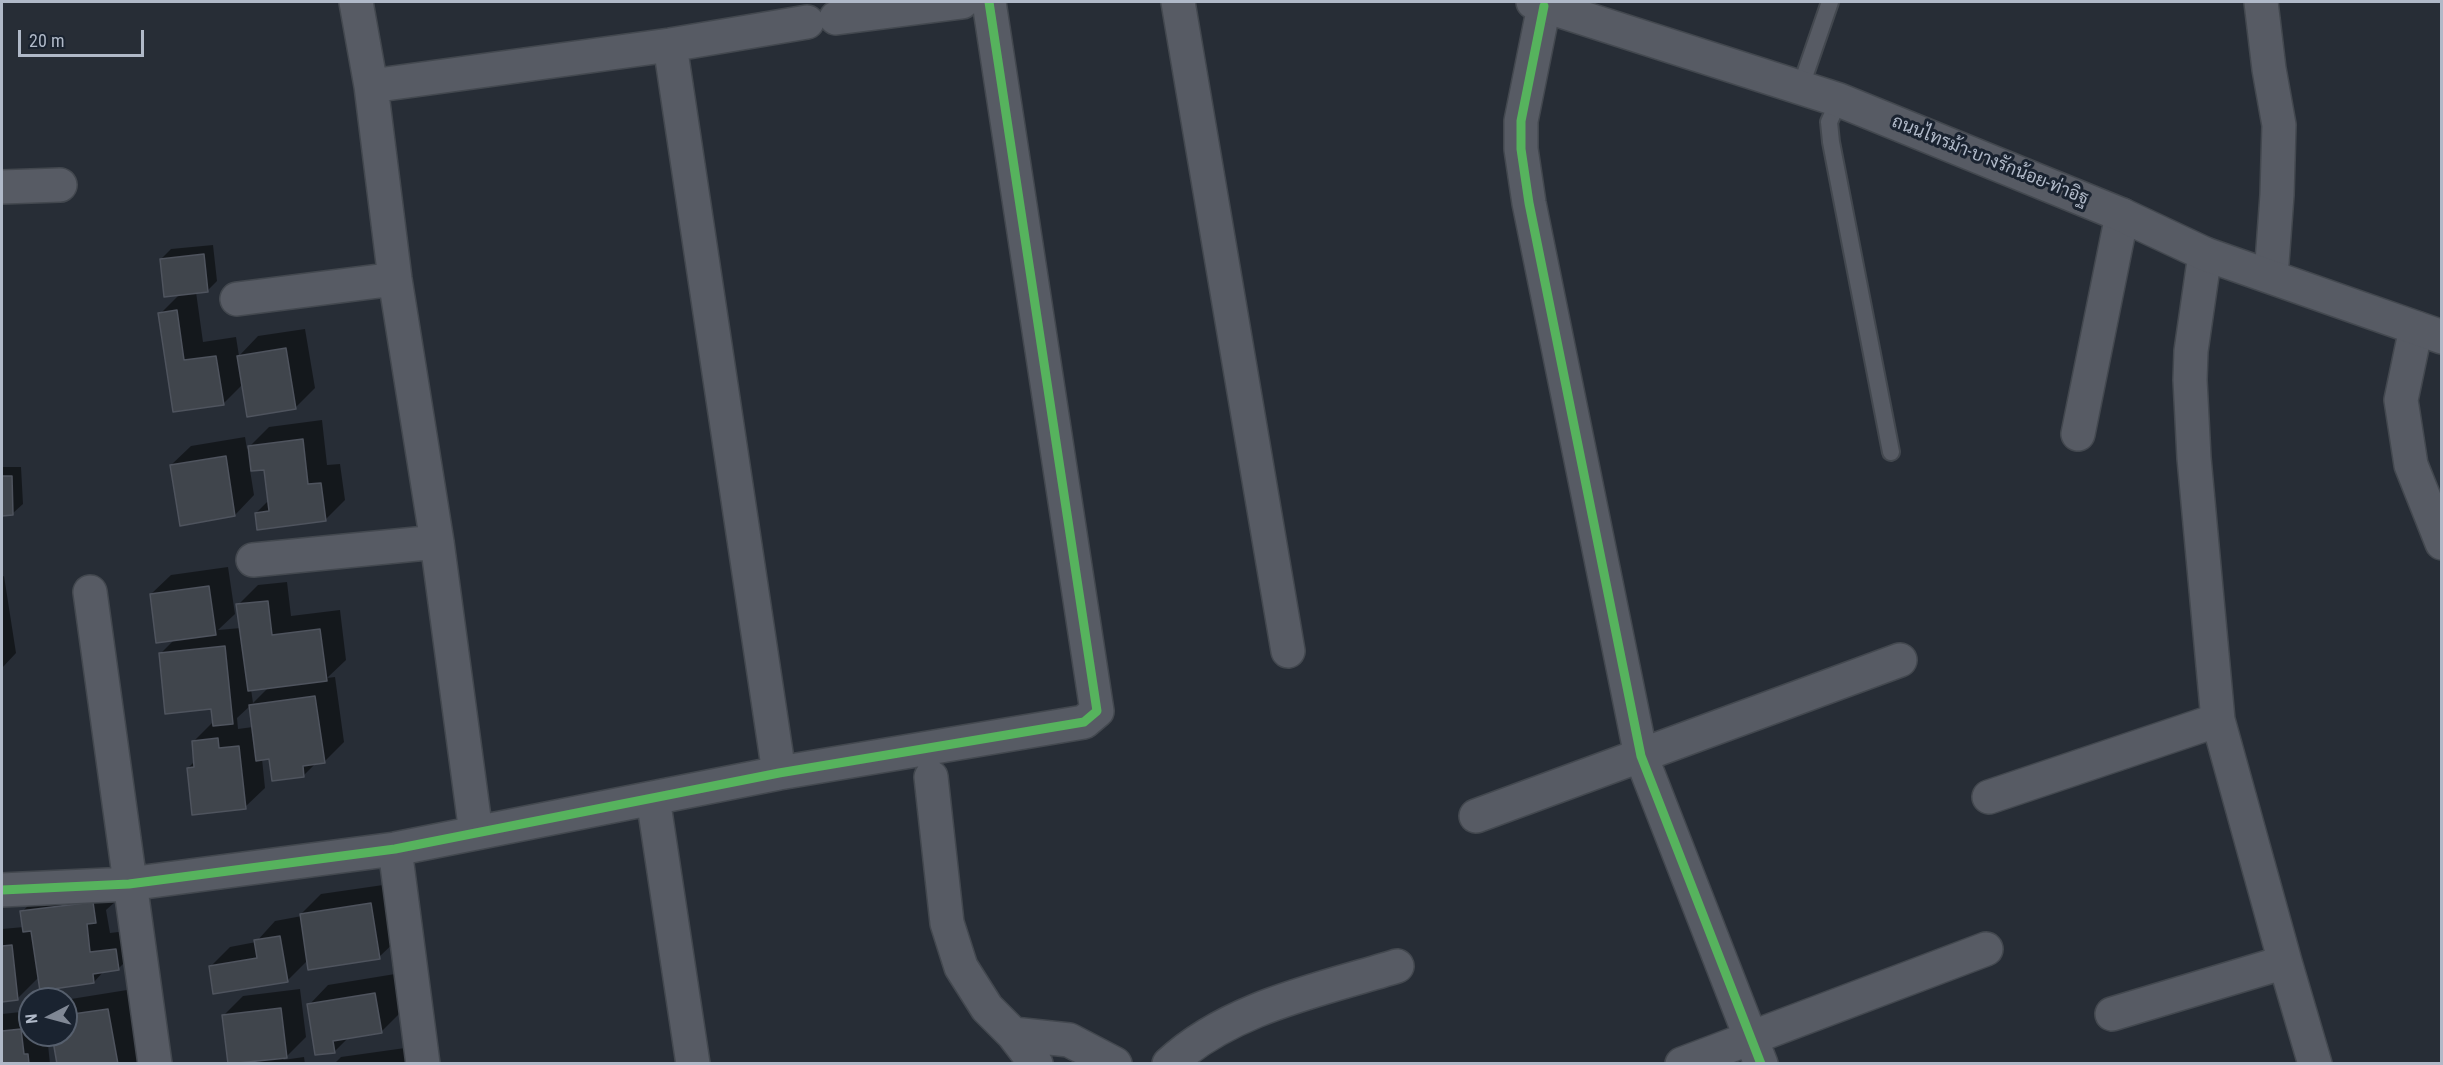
<!DOCTYPE html>
<html>
<head>
<meta charset="utf-8">
<style>
  body { margin:0 }
  #map { position:relative; width:2443px; height:1065px; overflow:hidden; background:#272d36; font-family:"Roboto Condensed",sans-serif }
  canvas { display:block }
  .frame { position:absolute; inset:0; border:3px solid #b0b9c8; pointer-events:none }
  .north { position:absolute; left:18px; top:987px; width:60px; height:60px; box-sizing:border-box; background:#1a2330; border:2px solid #565f6d; border-radius:50%; rotate:264deg; font-size:16px; font-weight:700; line-height:24px; text-align:center; color:#b0b9c8 }
  .north::after { content:''; display:block; margin:auto; width:21px; height:27px; background:#808895; clip-path:polygon(50% 0,100% 100%,50% 72%,0 100%) }
  .scale { position:absolute; left:18px; top:30px; width:126px; height:27px; box-sizing:border-box; border:3px solid #b0b9c8; border-top:0; padding-left:8px; font-size:18px; line-height:21px; white-space:nowrap; color:#b0b9c8; -webkit-text-stroke:4px #1a2330; paint-order:stroke }
</style>
</head>
<body>
<div id="map">
<canvas width="2443" height="1065"></canvas>
<div class="frame"></div>
<div class="north">N</div>
<div class="scale">20 m</div>
</div>
<script>
const ctx = document.querySelector('canvas').getContext('2d');
ctx.lineJoin = 'round';
function fillPath(path, color) { ctx.fillStyle = color; ctx.fill(path, 'evenodd'); }
function stroke(path, color, width, dash) { ctx.strokeStyle = color; ctx.lineWidth = width; ctx.lineCap = dash ? 'butt' : 'round'; ctx.setLineDash(dash || []); ctx.stroke(path); }
function drawText(font, color, halo, rows, align = 'center') {
  ctx.font = font + ' "Roboto Condensed",Sarabun,sans-serif'; ctx.lineWidth = 6; ctx.setLineDash([]); ctx.textBaseline = 'middle'; ctx.strokeStyle = halo; ctx.fillStyle = color; for (const [text, x, y, turn = 0] of rows) {
    ctx.save(); ctx.translate(x, y); ctx.rotate((+turn || 0) * Math.PI / 180); ctx.textAlign = isNaN(turn) ? turn : align; if (halo) ctx.strokeText(text, 0, 0); ctx.fillText(text, 0, 0); ctx.restore();
  }
}
fillPath(new Path2D(`
  M213,245L217,281L207,291L196,292L203,342L236,337L239,356L258,336L305,329L315,388L295,408L243,384L223,404L174,410L160,314L180,294L161,259L171,249Z
  M322,420L327,465L340,464L345,500L325,520L256,513L269,500L265,468L250,470L254,495L235,515L171,465L191,446L245,437L247,449L269,427Z
  M2,467H21L23,504L13,513L2,514Z
  M228,567L235,614L218,630L241,628L238,605L258,585L287,582L291,616L340,610L346,660L327,678L335,677L344,742L324,762L316,763L304,775L270,757L262,759L265,788L245,807L188,768L195,761L193,742L213,722V707L160,654L175,639L151,594L171,575ZM269,687L253,703L251,689ZM251,705L253,727L238,729L237,718Z
  M4,576L16,653L2,668V577Z
  M112,883L115,902L106,910L110,933L135,930L138,949L118,969L104,971L94,982L39,977L17,999L2,1001V929L24,927L22,912L41,892Z
  M390,884L399,938L379,957L308,960L287,981L211,966L230,947L256,942L275,921L302,916L301,914L321,894Z
  M395,974L401,1012L381,1032L349,1037L335,1051L309,1005L328,985Z
  M300,989L306,1037L283,1060L304,1057L305,1064H254L257,1061L229,1064L223,1016L243,996Z
  M127,990L140,1062L138,1064H59L54,1035H66V1004L71,999Z
  M30,1011V1035H47L50,1064H2V1014Z
  M405,1048L407,1064H334L341,1057Z`), '#0007');
const building = new Path2D(`
  M204,254L208,292L164,297L160,259Z
  M177,310L184,360L216,356L224,405L173,412L158,313Z
  M286,348L296,409L247,417L237,356Z
  M303,439L308,484L321,483L326,521L257,530L255,513L269,511L264,470L251,471L248,446Z
  M226,456L235,516L180,526L170,465Z
  M2,476H12L13,515L2,516Z
  M209,586L216,635L156,643L150,594Z
  M268,601L272,635L320,629L327,681L248,691L236,604Z
  M225,646L233,724L213,726L211,709L165,714L159,653Z
  M315,696L325,763L303,766L304,777L272,781L269,759L256,761L249,705Z
  M218,738L219,748L239,746L246,809L192,815L187,768L194,767L192,741Z
  M93,902L96,923L87,924L90,952L116,949L119,970L93,974L94,983L40,991L31,931L23,932L20,911Z
  M371,903L380,959L308,970L300,914Z
  M280,936L288,982L213,994L209,966L257,958L254,940Z
  M12,945L18,1000L2,1002V946Z
  M375,993L382,1033L333,1041L335,1053L315,1055L307,1004Z
  M281,1008L287,1058L228,1064L222,1015Z
  M108,1009L118,1064H57L52,1035H66V1015Z
  M21,1029L24,1054H28L29,1064H2V1031Z`);
fillPath(building, '#40454c');
stroke(building, '#4f545e', 1.5);
const service = new Path2D(`
  M1801,86L1830,2
  M1839,100L1829,122L1831,142L1891,452`);
const minor = new Path2D(`
  M356,2L371,86L395,279L437,542L476,833
  M1178,2L1288,651
  M2261,2L2269,69L2279,125L2277,195L2271,276
  M1544,6L1521,121V149L1529,203L1641,756L1761,1064
  M836,18L962,2
  M670,45L779,773
  M371,86L670,45L807,22
  M2,187L60,185
  M2205,254L2191,351L2190,380L2194,458L2218,720L2285,962L2315,1064
  M237,299L395,279
  M2416,328L2401,400L2411,465L2442,543
  M2078,434L2122,215
  M253,560L437,542
  M90,592L155,1064
  M931,777L947,923L961,967L987,1008L1013,1034L1036,1064
  M1989,797L2218,720
  M653,798L693,1064
  M1476,816L1900,660
  M395,849L423,1064
  M2,890L129,884L395,849L779,773L1084,722L1097,711L989,2
  M2112,1014L2285,962
  M1013,1034L1069,1040L1115,1064
  M1169,1064C1230,1007 1320,990 1397,966
  M1682,1064L1986,949`);
const tertiary = new Path2D(`
  M1533,2L1839,100L2122,215L2205,254L2442,337`);
stroke(service, '#43484f', 20);
stroke(minor, '#43484f', 36);
stroke(tertiary, '#43484f', 36);
stroke(service, '#575b64', 16);
stroke(minor, '#575b64', 33);
stroke(tertiary, '#575b64', 33);
stroke(new Path2D(`
  M1544,6L1521,121V149L1529,203L1641,756L1761,1064
  M2,890L129,884L395,849L779,773L1084,722L1097,711L989,2`), '#56b35d', 9);
drawText('18px', '#b0b9c8', '#1a2330', [
  ["ถนนไทรม้า-บางรักน้อย-ท่าอิฐ",1990,161,22]
]);
</script>
</body>
</html>
